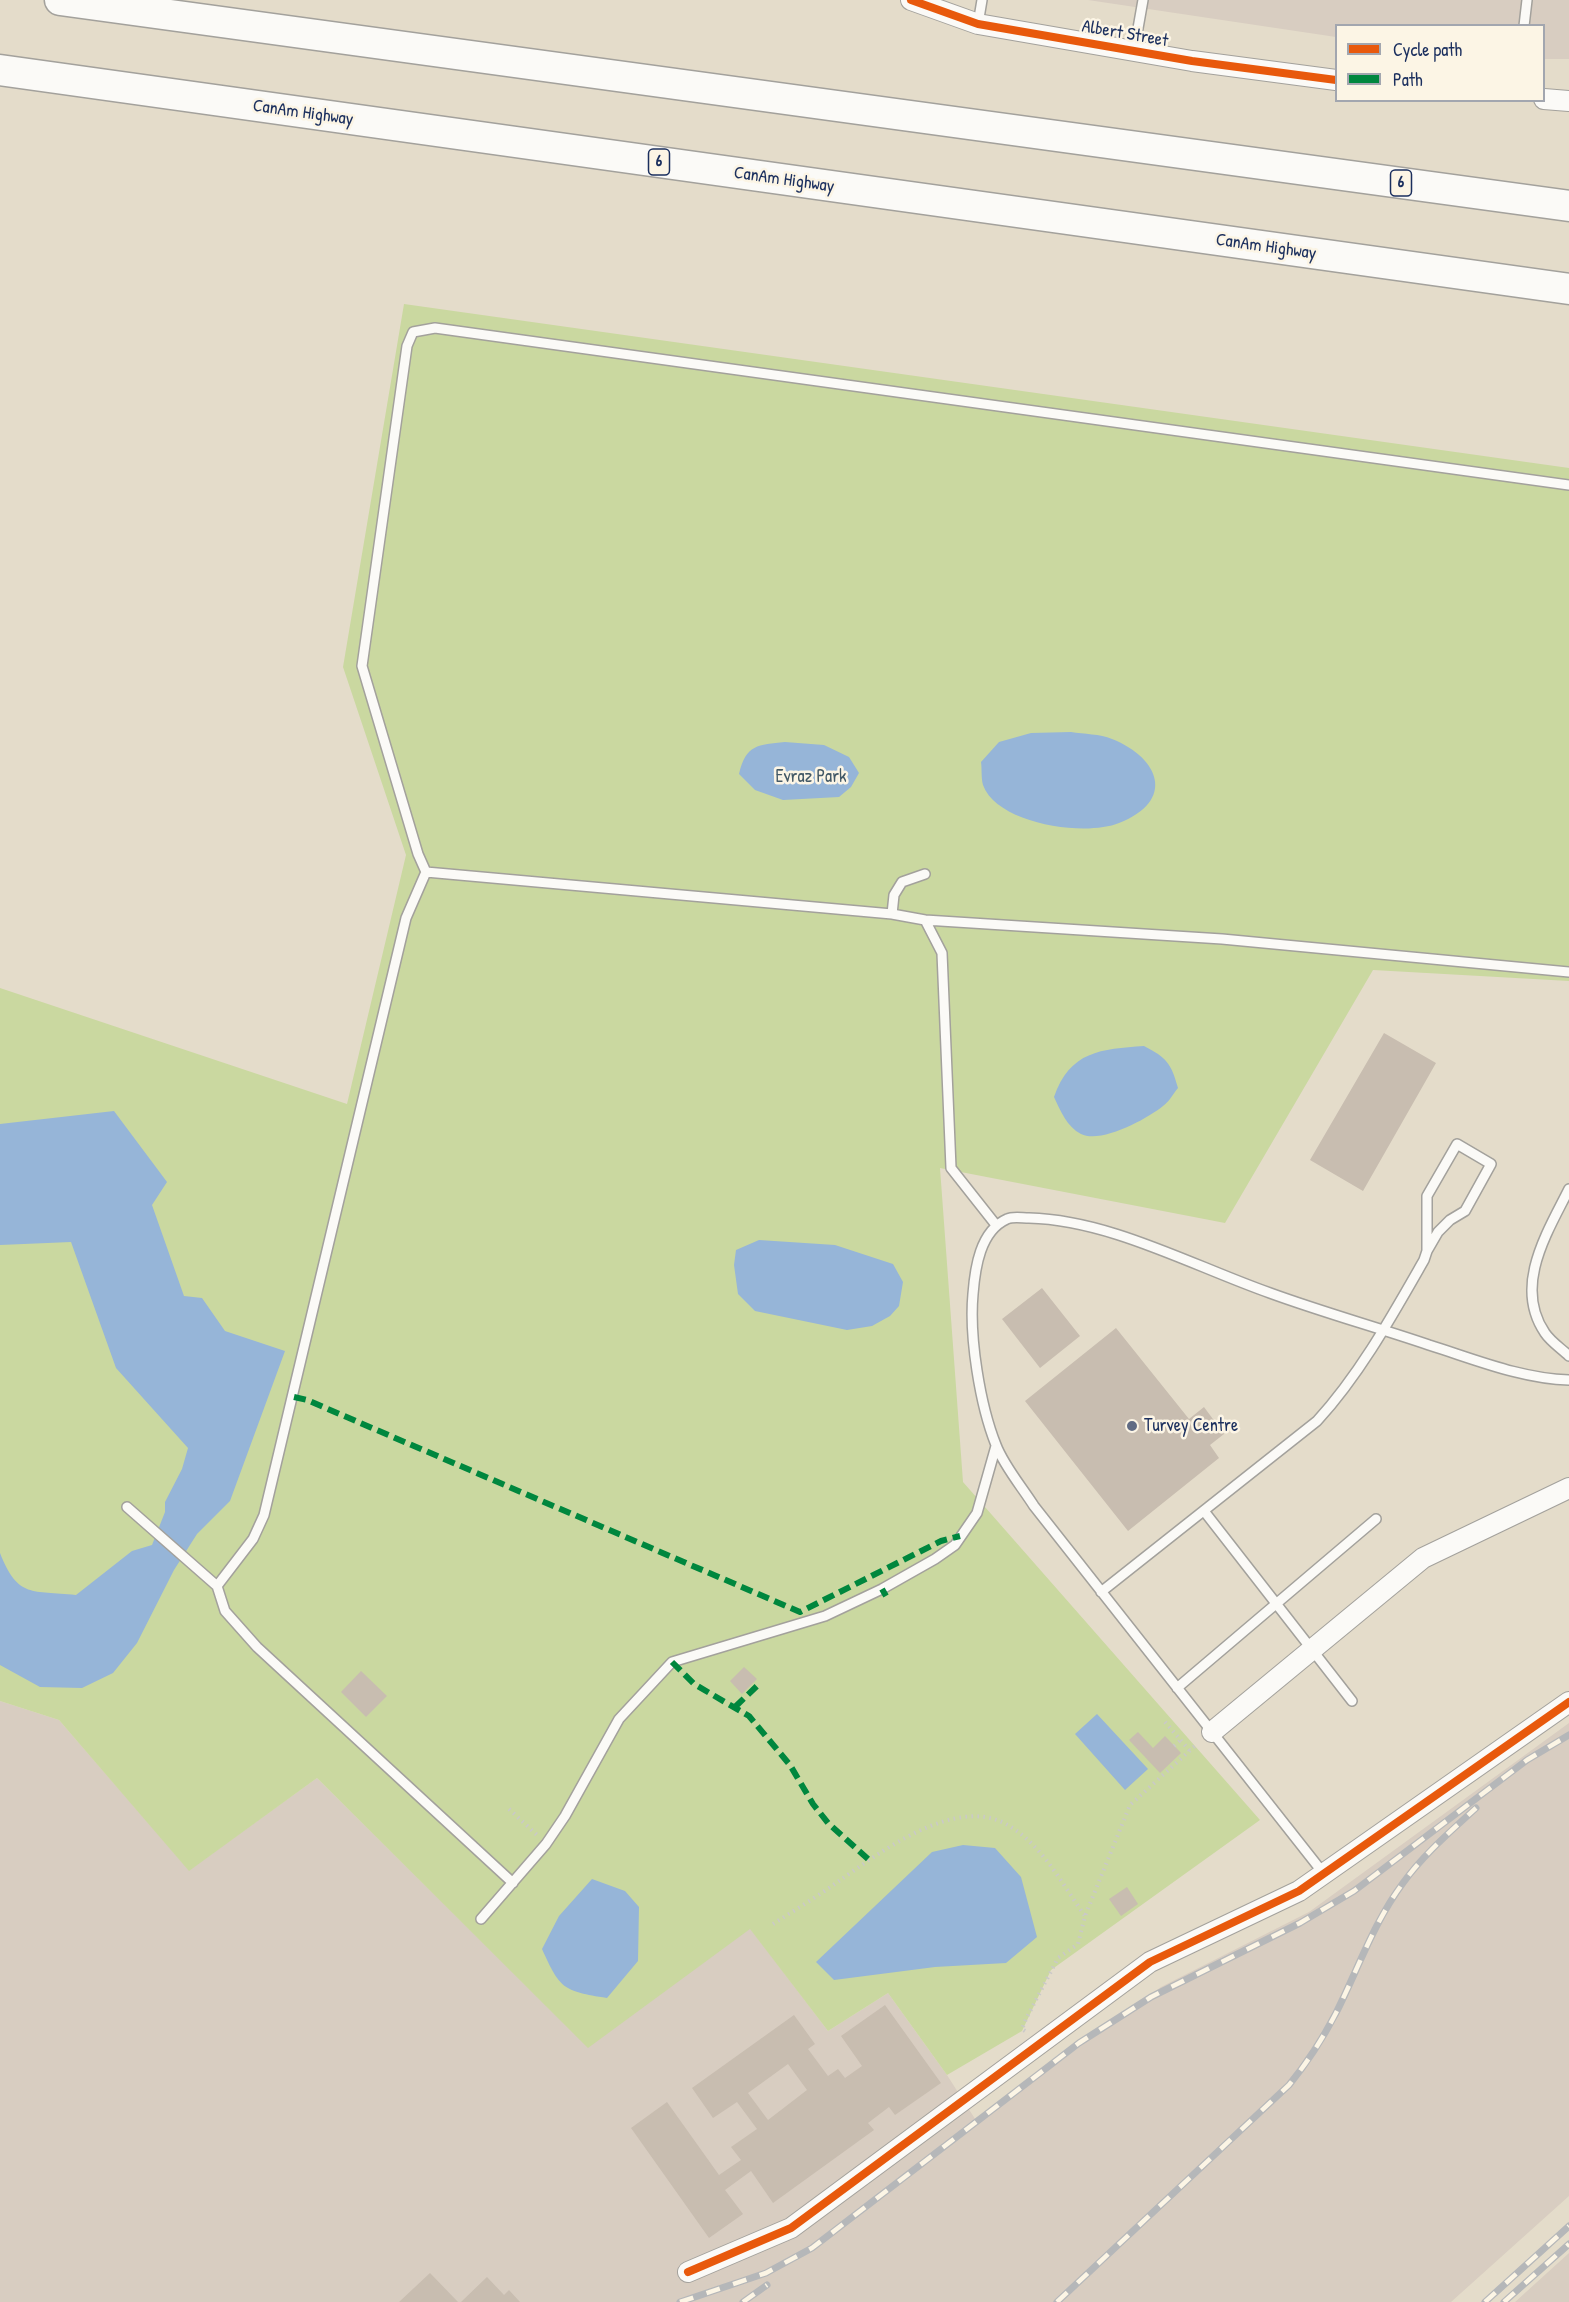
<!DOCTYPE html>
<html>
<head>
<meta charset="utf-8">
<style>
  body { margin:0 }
  #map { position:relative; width:1569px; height:2302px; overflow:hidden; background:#e4dcca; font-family:"Patrick Hand",sans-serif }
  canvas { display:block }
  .legend { position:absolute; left:1335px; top:24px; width:210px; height:78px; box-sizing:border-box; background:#fcf5e5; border:2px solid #a2a6af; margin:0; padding:8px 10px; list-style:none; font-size:18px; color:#1b2f5e }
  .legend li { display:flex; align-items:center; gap:12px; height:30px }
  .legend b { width:30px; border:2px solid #a2a6af }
</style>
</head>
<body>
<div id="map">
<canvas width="1569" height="2302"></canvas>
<ul class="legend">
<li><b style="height:8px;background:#e8590c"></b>Cycle path</li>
<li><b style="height:8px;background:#00873e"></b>Path</li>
</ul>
</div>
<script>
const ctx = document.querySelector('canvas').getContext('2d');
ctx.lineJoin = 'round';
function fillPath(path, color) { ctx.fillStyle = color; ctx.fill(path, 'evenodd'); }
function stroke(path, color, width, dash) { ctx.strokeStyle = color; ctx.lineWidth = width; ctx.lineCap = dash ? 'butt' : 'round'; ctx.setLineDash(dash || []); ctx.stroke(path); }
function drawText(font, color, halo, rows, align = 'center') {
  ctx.font = font + ' "Patrick Hand",sans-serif'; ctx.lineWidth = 5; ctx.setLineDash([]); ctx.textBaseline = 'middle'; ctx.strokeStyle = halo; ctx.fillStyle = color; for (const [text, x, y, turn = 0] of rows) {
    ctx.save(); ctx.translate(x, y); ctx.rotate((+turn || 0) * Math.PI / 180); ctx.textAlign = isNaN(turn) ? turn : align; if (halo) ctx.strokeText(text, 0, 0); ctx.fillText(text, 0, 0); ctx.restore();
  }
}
fillPath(new Path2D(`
  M1088,0H1569V59H1544V26H1336V37Z
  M0,1701L59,1720L189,1870L317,1778L588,2047L750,1928L828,2031L888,1993L947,2075L977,2122L1161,1987L1309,1912L1569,1723V2196L1451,2302H0Z
  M1569,2253V2302H1515Z`), '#d8cdc1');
fillPath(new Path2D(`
  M404,304L1569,468V981L1373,970L1225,1223L940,1168L963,1482L1260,1820L1051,1970L1022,2031L947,2075L888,1993L828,2031L750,1929L588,2048L317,1778L189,1871L59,1720L0,1701V988L347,1104L406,855L343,667Z`), '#cad8a0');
fillPath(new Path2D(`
  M1071,732C1084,734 1100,734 1112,739C1160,758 1176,801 1119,823C1085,837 997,824 983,785C981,778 982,768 981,762L999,742L1031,733Z
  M785,742L824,745L849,757L859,773L851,787L839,797L783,800L755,790L739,774C746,744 758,745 785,742Z
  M1144,1046C1167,1058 1171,1063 1178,1088C1173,1094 1169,1102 1163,1106C1147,1119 1101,1144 1081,1134C1067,1127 1060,1110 1054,1097C1070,1051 1101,1049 1144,1046Z
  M114,1111L167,1182L152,1205L184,1296L202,1298L225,1331L285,1351L230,1501L197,1534L174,1570L137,1643L113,1673L82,1688L40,1687L0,1665V1553C18,1599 32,1590 76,1595L132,1551L152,1545L165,1512V1502L182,1469L188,1448L116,1368L71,1242L0,1245V1124Z
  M759,1240L835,1245L893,1264L903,1282L899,1306L890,1316L872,1326L847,1330L755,1311L738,1294L734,1265L736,1250Z
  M1097,1714L1148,1769L1125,1790L1075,1734Z
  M963,1845L995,1848L1021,1877L1037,1937L1006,1963L935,1967L834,1980L816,1962L932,1852Z
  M592,1879L625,1891L639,1907L638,1961L607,1998C563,1991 560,1989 542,1949L559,1916Z`), '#96b5d8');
fillPath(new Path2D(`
  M1384,1033L1436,1063L1363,1191L1310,1160Z
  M1042,1288L1080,1336L1040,1368L1002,1319Z
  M1116,1328L1189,1419L1204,1407L1224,1434L1210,1445L1219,1458L1128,1531L1025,1401Z
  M744,1667L757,1679L742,1694L730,1681Z
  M361,1671L387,1696L366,1717L341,1692Z
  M1138,1732L1153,1748L1165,1736L1181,1753L1160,1773L1129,1740Z
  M1127,1887L1138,1904L1121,1916L1109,1899Z
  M885,2005L941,2083L895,2115L889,2107L868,2123L874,2130L773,2203L751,2171L725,2190L743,2214L709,2238L631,2128L667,2102L719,2175L741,2160L731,2147L757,2129L737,2102L713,2118L692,2088L794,2015L815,2044L808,2049L828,2076L838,2069L845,2078L862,2066L841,2036ZM788,2064L807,2090L768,2120L748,2093Z
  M430,2273L458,2302H399Z
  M487,2277L504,2295L509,2290L520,2302H461Z`), '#c8bdb0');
const lane = new Path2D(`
  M978,24L982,0
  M1524,26L1527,0
  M1134,51L1143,0
  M426,872L892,914L925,920L942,953L951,1168L996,1225
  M892,914L894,895L902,882L925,874
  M925,920L1222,939L1569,972
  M1569,1189C1547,1233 1513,1286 1545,1333C1551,1342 1562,1349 1569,1356
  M127,1507L217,1586L225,1611L257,1647L513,1883
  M1204,1511L1352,1701
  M217,1586L253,1539L264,1515L406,918L426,872L418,854L362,666L407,346L413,332L435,328L1569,485
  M1101,1592L1317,1421C1360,1374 1392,1316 1424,1260L1427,1251V1196L1457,1144L1491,1164L1465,1211L1450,1220L1438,1232L1427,1251
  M1177,1688L1376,1519
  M1324,1874L1034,1506C1022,1487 1004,1466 996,1445C980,1405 969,1337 973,1294C975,1268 980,1231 1007,1219C1013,1216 1022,1218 1029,1218C1110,1220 1193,1266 1270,1293C1322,1312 1376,1327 1429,1345C1474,1359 1522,1379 1569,1380
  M481,1919L546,1844L565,1816L619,1719L672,1662L825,1616L882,1589L935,1559L955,1545L977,1513L996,1446`);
const street = new Path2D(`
  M911,0L978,24L1192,61L1336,80
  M1544,99L1569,101
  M1212,1732L1423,1558L1569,1488
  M688,2272L791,2228L1150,1962L1299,1891L1569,1702`);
const primary = new Path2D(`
  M60,0L1569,206
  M0,70L1569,289`);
stroke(lane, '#a3a19c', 12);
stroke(street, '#a3a19c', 22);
stroke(primary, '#a3a19c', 33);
stroke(new Path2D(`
  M1165,1722L1190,1751
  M1174,1746L1181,1740
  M509,1809L537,1835
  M773,1924C795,1910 818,1896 839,1881C879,1853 953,1797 1004,1823C1041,1842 1062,1884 1085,1916
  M1025,2031L1022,2029L1026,2019L1058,1958L1078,1944L1085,1916L1130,1805L1197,1744`), '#cac9c8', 4, [1.5, 4.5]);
stroke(lane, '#fbfaf7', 9);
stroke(street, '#fbfaf7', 20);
stroke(primary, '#fbfaf7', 30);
const rail = new Path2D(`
  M680,2302L766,2273L812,2248L1079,2043L1151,1997L1300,1923L1354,1891L1527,1760L1569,1735
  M743,2302L767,2285
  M1057,2302L1289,2085C1307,2063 1323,2038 1336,2013C1358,1969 1374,1922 1403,1883C1423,1855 1451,1831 1476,1808
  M1485,2302L1569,2226
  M1504,2302L1569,2244`);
stroke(rail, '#b5b7b9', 7);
stroke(rail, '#fcf5e5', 4.5, [14]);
stroke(new Path2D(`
  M294,1397L307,1400L800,1612L941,1541L960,1536
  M882,1589L886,1596
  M672,1662L694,1684L749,1716L790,1765L813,1804L828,1823L868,1859
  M735,1707L758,1685`), '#00873e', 6, [12, 6]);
stroke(new Path2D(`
  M911,0L978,24L1192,61L1336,80
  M688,2272L791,2228L1150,1962L1299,1891L1569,1702`), '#e8590c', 8);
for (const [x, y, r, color] of [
  [1132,1426,6,"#616c84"]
]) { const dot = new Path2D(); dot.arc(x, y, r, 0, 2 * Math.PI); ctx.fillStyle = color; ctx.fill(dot); stroke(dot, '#fcf5e5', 2); }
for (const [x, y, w] of [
  [659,162,21],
  [1401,183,21]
]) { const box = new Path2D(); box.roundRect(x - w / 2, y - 13, w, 26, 4.5); ctx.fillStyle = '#fcf5e5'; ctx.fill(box); stroke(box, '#1b2f5e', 1.5); }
drawText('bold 16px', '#1b2f5e', null, [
  ["6",659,162],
  ["6",1401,183]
]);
drawText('18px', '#1b2f5e', '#fcf5e5', [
  ["Albert Street",1125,34,10],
  ["CanAm Highway",303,113,8],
  ["CanAm Highway",784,180,8],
  ["CanAm Highway",1266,247,8]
]);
drawText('18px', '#425866', '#fcf5e5', [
  ["Evraz Park",811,777]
]);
drawText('18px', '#1b2f5e', '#fcf5e5', [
  ["Turvey Centre",1144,1426]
], 'left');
</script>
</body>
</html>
